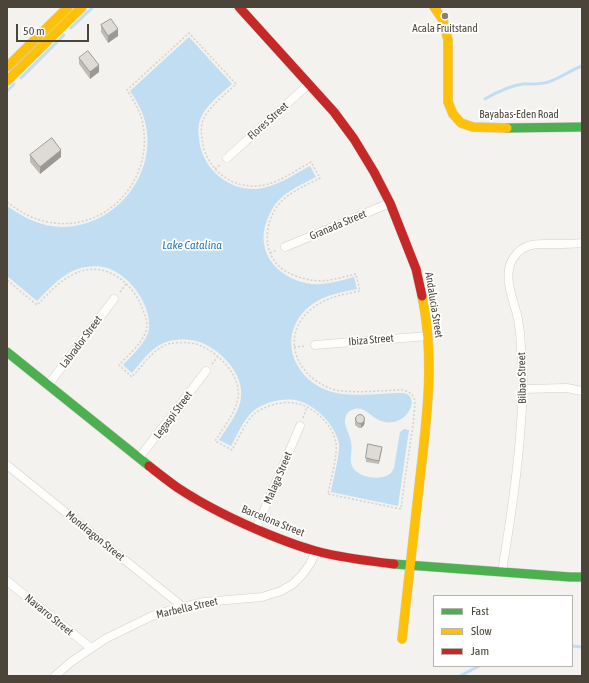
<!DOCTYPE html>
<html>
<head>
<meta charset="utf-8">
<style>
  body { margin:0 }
  #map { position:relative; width:589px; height:683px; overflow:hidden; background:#f4f2ee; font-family:"Asap Condensed",sans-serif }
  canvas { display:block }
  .frame { position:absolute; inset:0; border:8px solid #4b4439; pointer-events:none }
  .legend { position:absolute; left:433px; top:595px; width:140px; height:72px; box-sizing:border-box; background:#fff; border:1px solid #b7b4b0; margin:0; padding:5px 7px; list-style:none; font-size:12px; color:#4b4439 }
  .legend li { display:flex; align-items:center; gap:8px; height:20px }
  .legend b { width:20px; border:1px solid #b7b4b0 }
  .scale { position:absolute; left:16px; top:24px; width:73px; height:18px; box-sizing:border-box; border:2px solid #4b4439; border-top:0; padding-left:5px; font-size:12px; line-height:14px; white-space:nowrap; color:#4b4439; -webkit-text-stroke:3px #fff; paint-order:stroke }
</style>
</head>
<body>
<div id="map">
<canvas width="589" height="683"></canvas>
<div class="frame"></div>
<ul class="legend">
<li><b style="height:5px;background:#4caf50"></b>Fast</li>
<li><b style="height:5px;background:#ffc107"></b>Slow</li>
<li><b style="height:5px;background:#c62828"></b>Jam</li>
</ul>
<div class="scale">50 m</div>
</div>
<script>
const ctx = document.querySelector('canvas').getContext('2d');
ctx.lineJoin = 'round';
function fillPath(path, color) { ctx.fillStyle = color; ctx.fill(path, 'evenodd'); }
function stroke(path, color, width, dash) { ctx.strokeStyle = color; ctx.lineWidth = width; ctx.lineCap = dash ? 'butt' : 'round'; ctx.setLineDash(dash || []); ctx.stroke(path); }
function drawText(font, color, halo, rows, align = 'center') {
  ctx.font = font + ' "Asap Condensed",sans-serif'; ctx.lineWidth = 3.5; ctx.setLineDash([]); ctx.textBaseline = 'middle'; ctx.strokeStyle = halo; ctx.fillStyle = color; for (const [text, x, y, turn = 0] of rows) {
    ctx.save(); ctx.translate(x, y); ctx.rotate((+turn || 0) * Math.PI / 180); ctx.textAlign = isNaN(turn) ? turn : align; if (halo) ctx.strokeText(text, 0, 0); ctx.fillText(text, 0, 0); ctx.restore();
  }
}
fillPath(new Path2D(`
  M189,37L232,84C221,94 205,105 200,120C198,126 198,132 199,138C201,167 227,191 257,189C276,187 293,175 310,166L316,177C303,184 288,190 278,201C273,206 270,213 267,220C254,253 279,280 312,284C326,285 340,281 354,277L357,289C342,292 326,295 314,303C276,329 289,377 329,391C349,398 381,393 402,393C406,393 410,395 411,399C413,404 410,410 407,414C400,423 386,425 377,419C368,414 363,405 352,410C349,411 347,413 346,416C342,425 350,433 351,442C353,450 349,459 352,466C357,477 378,481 388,475C391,474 392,471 394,468L400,432L404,429L409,430L398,506L331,492C333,480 340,455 339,444C336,425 314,403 295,400C281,398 262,403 252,412C243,421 237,435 231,446L219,440C227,428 240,411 241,397C244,372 218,347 196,341C188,339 177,339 169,341C153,345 142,361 132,373L123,365C132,355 143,346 148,333C150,327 149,321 148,315C143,295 128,276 108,268C101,266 93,266 86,267C65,270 51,287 37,301L7,276V206C24,218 42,227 63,227C118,226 160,171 144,118C141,108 136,100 130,91Z`), '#c0ddf1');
stroke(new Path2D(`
  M71,28L93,7
  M21,78L64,35
  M7,91L14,84
  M485,99C497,92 509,86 523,84C532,84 542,85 551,81C562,77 571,70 582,66
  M572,646L582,647
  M460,676L479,666`), '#c0ddf1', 3);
const street = new Path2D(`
  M227,158L309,84
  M285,247L390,203
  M315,345L428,336
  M48,385L114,299
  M523,389L567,388L582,391
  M139,458L206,371
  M7,465L183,607
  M256,529L300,426
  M502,572C510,522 518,472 521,422C523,397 524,373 521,349C521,339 520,329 518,319C514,300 501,275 514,257C517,253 522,248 528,246C535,243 544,244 552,244C562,244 572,244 582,243
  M7,581L91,648
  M55,676L71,662L105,639L152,616L174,609L204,602L262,597L281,591L293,584L302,575L310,564L316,551`);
const fast = new Path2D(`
  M507,128L582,127
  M7,352L149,466
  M394,564L570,577H582`);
const slow = new Path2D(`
  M434,7L443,20L448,40V102L453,114L461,123L473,127L507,128
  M7,67L68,7
  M7,81L82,7
  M402,639C408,585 414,532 420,478C427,418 435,356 422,296`);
const jam = new Path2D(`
  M239,7L334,112L354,139L374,172L390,203L416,269L422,296
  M149,466C158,473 168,481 178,488C207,507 238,522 270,535C285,541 300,547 316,551C342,558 368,561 394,564`);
stroke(street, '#d2d0cb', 9);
stroke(fast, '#d3cfc5', 10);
stroke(slow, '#d3cfc5', 10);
stroke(jam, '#d3cfc5', 10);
stroke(new Path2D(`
  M215,169L221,164
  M7,202C20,212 32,219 48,222C107,234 156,178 142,120C139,109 133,100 127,90L189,33L236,84C225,95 210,105 203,120C201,125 201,132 202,138C204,165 227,187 255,186C275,186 294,171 311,162L320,178C307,185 289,192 279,204C266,220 262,246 276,263C284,273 299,278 311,280C326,283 342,277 356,274L360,291C345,294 327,297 314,307C280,332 293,373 329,388C347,395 382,390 402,390C407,391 412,393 414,398C416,405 413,424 412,432C408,458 404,484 401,509L328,494C330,482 338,455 336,443C333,425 313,405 294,403C281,401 264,406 254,414C245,423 238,439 232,450L215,441C223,428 235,414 238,398C242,375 216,350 196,344C188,342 176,342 168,344C153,349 143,365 132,377L119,365C128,355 142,344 146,331C148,324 146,317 143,310C135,287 112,265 86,270C65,274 51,291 37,305L7,280
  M270,253L277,250
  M120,292L126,284
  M294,347L306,346
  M212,364L218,356
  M303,418L307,407`), '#d3d2cc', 1.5, [2, 2]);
stroke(street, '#fdfdfc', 8);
stroke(fast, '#4caf50', 9);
stroke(slow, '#ffc107', 9);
stroke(jam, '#c62828', 9);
fillPath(new Path2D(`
  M101,25L118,36L108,43L101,32Z
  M79,58L99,72L90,79L79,64Z
  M30,155L61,157L40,174L30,162Z
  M355,417L365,423L364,425L361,428H359L355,425Z
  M382,450L379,464L366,462V458Z`), '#bfbcb8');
fillPath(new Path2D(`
  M118,29V36L108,43V36Z
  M99,65V72L90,79V72Z
  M61,150V157L40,174V167Z
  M365,419L364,425L361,428V424Z`), '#9b9996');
const building = new Path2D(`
  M111,19L118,29L108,36L101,25Z
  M88,51L99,65L90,72L79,58Z
  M52,138L61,150L40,167L30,155Z
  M355.5 419a4.5 4.5 0 1 1 9 0a4.5 4.5 0 1 1-9 0Z
  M368,444L382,447L379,461L366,458Z`);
fillPath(building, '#dedbd6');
stroke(building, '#9b9996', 1);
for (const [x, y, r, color] of [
  [445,16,4,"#868178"]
]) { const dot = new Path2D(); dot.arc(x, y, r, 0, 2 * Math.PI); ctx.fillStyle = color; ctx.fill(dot); stroke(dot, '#fff', 1.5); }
drawText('11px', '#4b4439', '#fff', [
  ["Acala Fruitstand",445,29]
]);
drawText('11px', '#4b4439', '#fff', [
  ["Bayabas-Eden Road",519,115],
  ["Flores Street",268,121,-42],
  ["Granada Street",338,225,-23],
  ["Andalucia Street",434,305,81],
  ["Ibiza Street",371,340,-5],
  ["Labrador Street",81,342,-53],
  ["Bilbao Street",522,378,-91],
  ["Legaspi Street",173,415,-53],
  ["Malaga Street",278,478,-67],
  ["Barcelona Street",273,521,22],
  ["Mondragon Street",95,536,39],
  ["Marbella Street",187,608,-13],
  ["Navarro Street",49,615,39]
]);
drawText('italic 12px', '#2e7ab2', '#fff', [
  ["Lake Catalina",192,245]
]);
</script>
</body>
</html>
